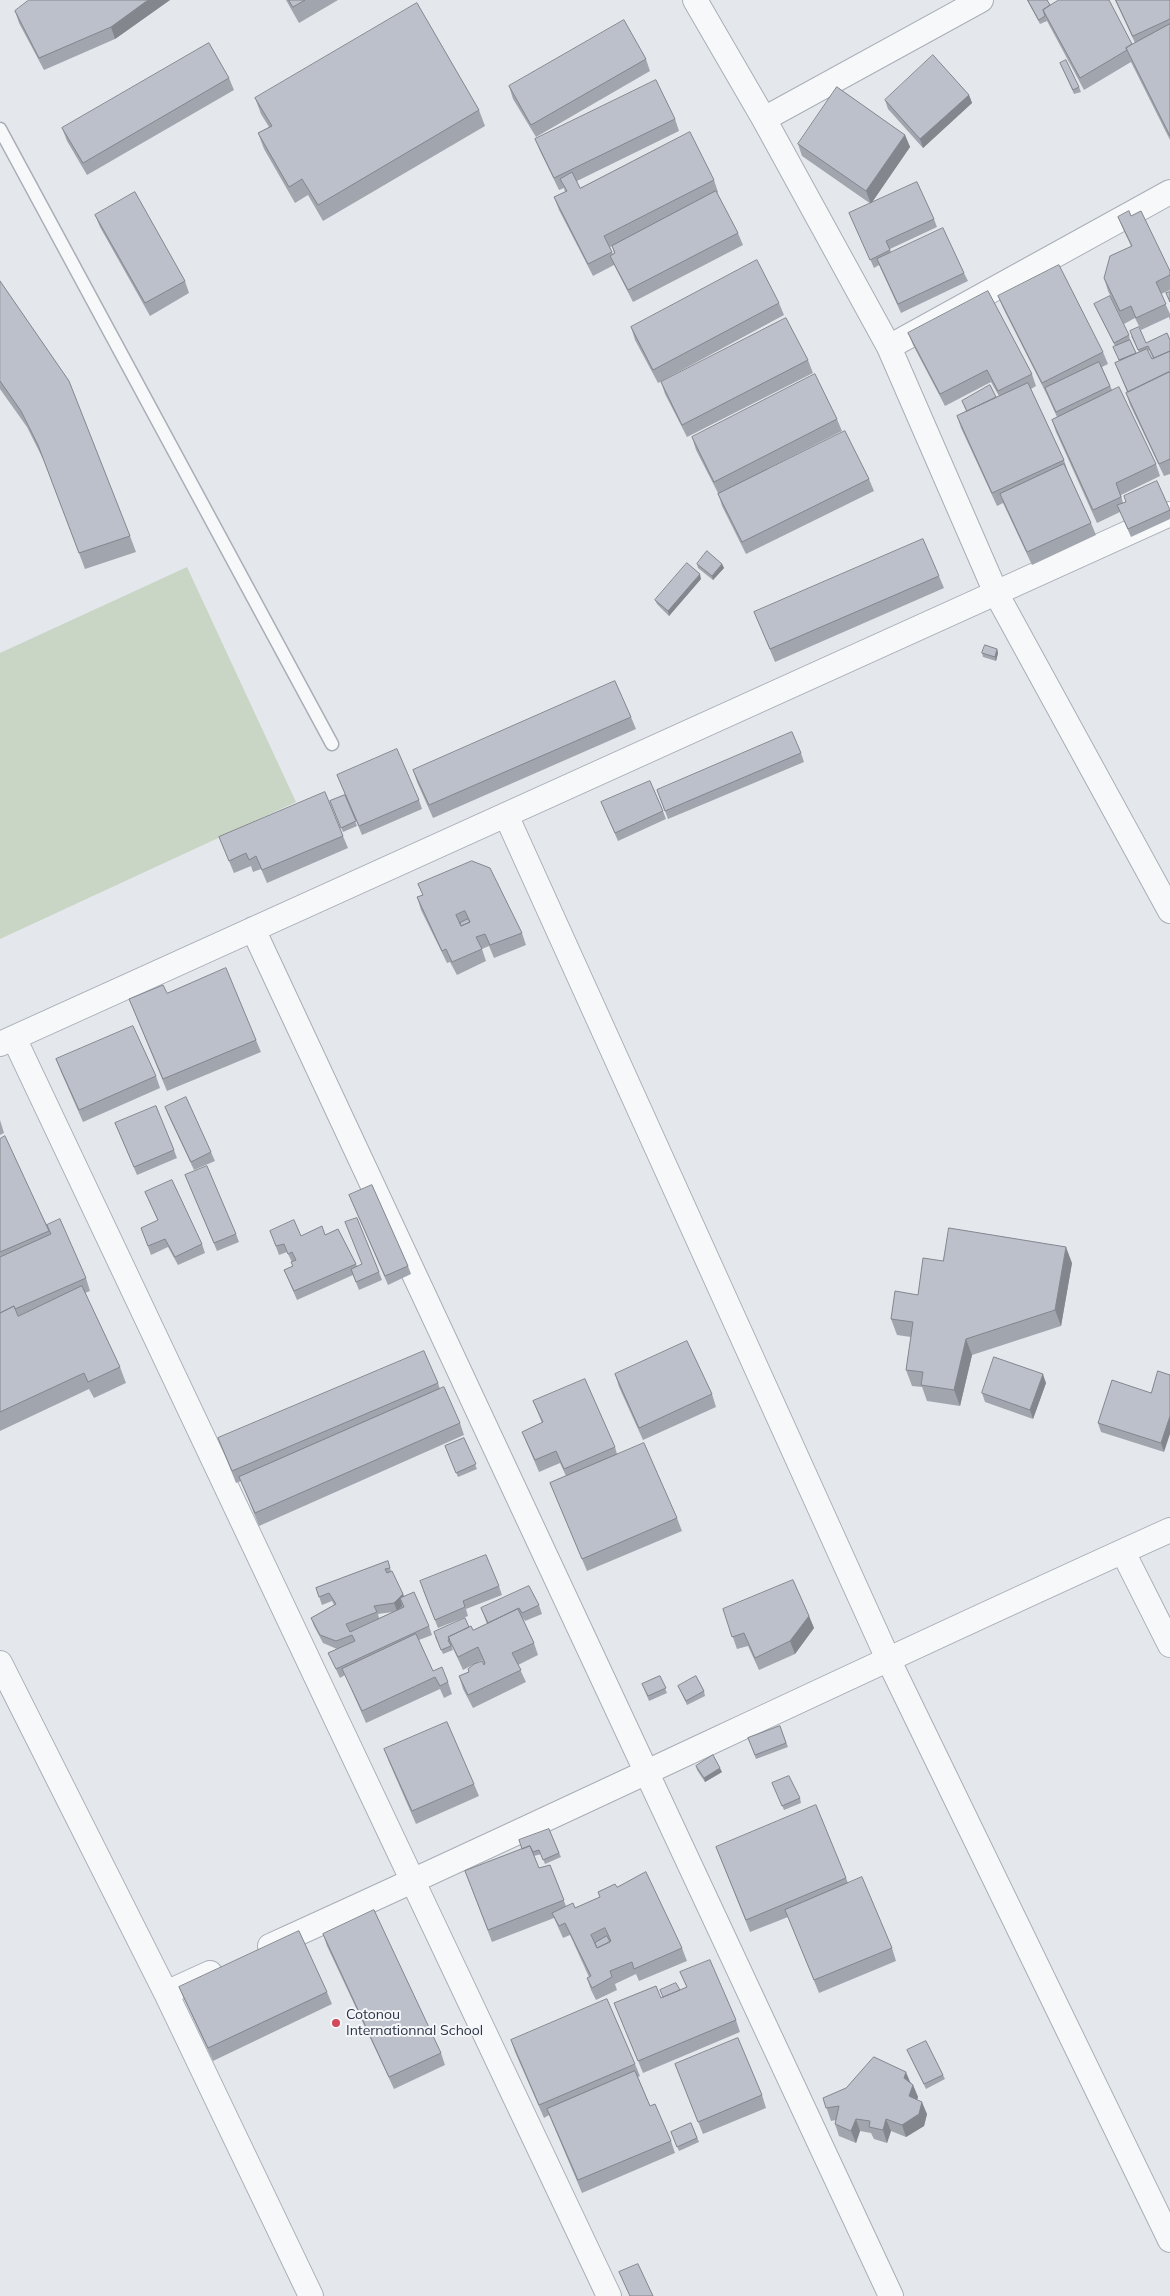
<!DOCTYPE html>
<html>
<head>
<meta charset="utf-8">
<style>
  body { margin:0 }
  canvas { display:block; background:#e4e7ec }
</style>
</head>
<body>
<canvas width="1170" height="2296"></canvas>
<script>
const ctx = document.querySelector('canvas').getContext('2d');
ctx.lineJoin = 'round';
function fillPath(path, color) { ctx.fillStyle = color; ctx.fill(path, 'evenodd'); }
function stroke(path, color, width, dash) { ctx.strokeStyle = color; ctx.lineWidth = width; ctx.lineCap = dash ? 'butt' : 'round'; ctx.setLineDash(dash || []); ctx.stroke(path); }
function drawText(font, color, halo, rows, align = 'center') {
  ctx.font = font + ' Mulish,sans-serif'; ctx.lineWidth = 4; ctx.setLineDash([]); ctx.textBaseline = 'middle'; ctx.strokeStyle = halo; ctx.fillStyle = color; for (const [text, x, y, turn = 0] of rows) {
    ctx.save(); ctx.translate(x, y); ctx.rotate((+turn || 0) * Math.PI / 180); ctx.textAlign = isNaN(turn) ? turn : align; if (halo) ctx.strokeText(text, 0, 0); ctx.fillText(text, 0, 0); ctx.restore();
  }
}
fillPath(new Path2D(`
  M187,567L296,802L0,939V653Z`), '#c9d6c5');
const service = new Path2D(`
  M0,129L332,744`);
const minor = new Path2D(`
  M695,0L764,119L889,347L996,593L1170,911
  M764,119L981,0
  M889,347L1170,192
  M506,815L888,1659L1170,2240
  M253,929L891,2296
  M14,1038L609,2296
  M0,1044L1170,514
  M1123,1552L1170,1645
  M0,1663L166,1993L311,2296
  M270,1946C571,1810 868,1666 1170,1530
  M166,1993L210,1973`);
stroke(service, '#a9aeb7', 15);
stroke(minor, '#a9aeb7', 26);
stroke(service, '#f7f8fa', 12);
stroke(minor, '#f7f8fa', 24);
fillPath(new Path2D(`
  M170,0L115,39L44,70L19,23L15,11Z
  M286,0H338L299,23Z
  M1027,0H1047L1050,5L1132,44L1135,43L1115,0H1170V140L1131,62L1084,90L1047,21L1040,24Z
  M646,59L650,71L536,137L513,99L509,86Z
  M1060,63L1079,87L1081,92L1074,94Z
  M229,78L234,90L87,175L67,141L62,128Z
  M969,95L972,103L923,148L888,109L885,100Z
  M255,98L479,110L485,126L323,221L308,195L295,203L264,149L258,133L269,127L261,114Z
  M675,119L679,131L577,181L580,188L714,180L718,192L717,193L738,233L743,245L633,302L614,265L593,276L559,210L554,197L565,192L564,188L559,190L540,151L535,139ZM612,246L614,253L613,254L610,247Z
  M905,135L910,147L871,203L934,219L937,227L890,249L891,253L964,273L968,281L901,313L879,265L874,268L849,213L871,204L802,156L798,144Z
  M95,215L185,281L189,293L150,316L100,227Z
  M1131,216L1170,271V290L1161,294L1170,314V321L1169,317L1141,330L1135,318L1124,324L1108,291L1104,278L1131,246L1123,229L1118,217Z
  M0,281L130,536L136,552L85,569L44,461L27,427L0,389Z
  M998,296L1103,352L1108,364L1102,367L1112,390L1156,464L1160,476L1121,495L1123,503L1170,509V519L1131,537L1120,512L1097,523L1056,432L1052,420L1057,417L1047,395L1003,308Z
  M779,303L784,315L658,383L635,340L631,327Z
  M1094,304L1129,335L1130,340L1136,353L1139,352L1131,336L1146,343L1170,340V474L1164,476L1130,405L1126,393L1127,392L1115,363L1119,361L1115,346ZM1149,350L1153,359H1152L1148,351Z
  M908,333L1032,374L1036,386L1031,389L1064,460L1068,472L1091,523L1096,535L1032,565L1003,503L997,506L961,428L957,416L966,411L962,401L996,397L999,396L991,382L945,406L913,345Z
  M808,360L813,373L687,437L665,394L661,382Z
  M837,419L842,431L767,469L869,479L874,491L746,554L722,506L718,493L696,450L692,437Z
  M697,564H722L724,568L713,580L698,568Z
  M939,576L944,588L775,662L754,612Z
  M701,579L669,616L657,604L655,600Z
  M997,649L998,653L996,661L983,657L982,653Z
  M631,717L636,729L433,818L417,782L413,770Z
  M801,753L804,762L668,819L657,790Z
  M337,775L419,800L422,809L362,835Z
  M345,795L357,826L343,832L330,801Z
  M601,802L663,811L666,819L618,841Z
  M343,836L348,848L267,883L261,869L253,872L251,866L234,873L219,837Z
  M418,884L522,933L526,945L494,958L489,946L482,949L486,961L457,975L450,962L447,963L421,910L417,897L423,895Z
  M167,993L256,1040L261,1052L167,1091L129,999Z
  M56,1059L156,1076L160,1088L83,1122L61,1072Z
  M165,1107L211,1152L215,1161L194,1170L168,1115Z
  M0,1120L4,1133L0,1135Z
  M115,1123L174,1150L177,1158L137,1175Z
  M0,1139L47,1225L86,1278L90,1291L85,1293L120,1367L126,1383L94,1398L89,1389L0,1431Z
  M185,1175L236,1234L239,1242L217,1251Z
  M145,1192L202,1244L205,1253L178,1265L168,1247L151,1255L141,1228L158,1221Z
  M349,1195L408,1266L411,1274L388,1285Z
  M338,1229L357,1266L379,1272L382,1280L359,1290L353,1275L297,1300L284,1270L293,1266L292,1262L287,1252L279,1255L270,1231L301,1236L325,1235Z
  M943,1261L1072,1263L1061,1326L972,1355L960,1406L927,1401L922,1387L912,1386L906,1370L911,1337L897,1335L891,1319L918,1295Z
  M615,1374L712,1394L716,1407L643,1440L619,1387Z
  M438,1383L440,1389L460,1423L464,1435L259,1526L241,1481L236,1483L218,1438Z
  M1046,1383L1033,1419L985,1402L982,1393Z
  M1151,1393L1164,1452L1101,1432L1098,1423Z
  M533,1401L615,1447L617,1454L677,1518L682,1531L587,1571L550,1483L566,1476L560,1463L539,1472L527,1444L522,1432L542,1423Z
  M464,1438L477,1469L458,1477L445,1446Z
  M388,1561L391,1571L404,1596L429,1626L432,1635L419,1640L433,1671L448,1682L452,1694L444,1698L440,1689L366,1723L345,1675L340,1678L332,1661L328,1653L337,1649L323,1643L314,1626L311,1618L334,1605L332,1601L322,1605L316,1588ZM393,1612L379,1618L378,1614Z
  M499,1586L502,1595L466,1609L468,1616L438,1628L423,1590Z
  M539,1605L542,1614L525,1621L522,1617L534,1643L538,1655L518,1665L526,1682L473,1708L463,1689L459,1676L484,1665V1664L482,1660L463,1670L451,1644L453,1650L443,1654L435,1637L469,1627L473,1630L487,1624L481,1608Z
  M723,1609L809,1616L814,1628L795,1654L759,1670L748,1646L737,1649Z
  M660,1676L667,1693L649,1701L642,1684Z
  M678,1686L704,1691L705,1696L687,1705Z
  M780,1726L788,1747L756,1759L748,1738Z
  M384,1749L474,1784L479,1796L416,1824L389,1762Z
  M696,1766L722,1772L705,1782L697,1770Z
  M774,1787L800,1798L801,1803L784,1810Z
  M549,1829L561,1857L545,1864L541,1854L534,1856L539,1868L550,1865L566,1906L575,1908L600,1897L617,1887L682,1948L687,1961L639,1981L636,1974L615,1984L617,1990L596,2000L591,1990L587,1978L589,1977L570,1935L563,1938L554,1918L492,1942L465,1871L522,1849Z
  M716,1847L846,1878L848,1883L892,1948L896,1961L819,1993L788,1917L750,1932Z
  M323,1934L441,2053L445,2065L394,2089L327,1946Z
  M680,1972L736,2020L740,2032L643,2073L614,2003L661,1998L687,1988Z
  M179,1987L327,1992L332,2004L213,2061L184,1999Z
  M511,2040L635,2064L640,2076L638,2077L650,2106L671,2141L675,2153L582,2193L549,2115L544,2118L515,2052Z
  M907,2050L943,2075L945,2079L926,2089Z
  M675,2064L762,2095L766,2108L703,2134Z
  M910,2082L913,2085L918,2097L917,2099L927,2114L924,2126L906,2137L891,2131L887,2143L874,2139L871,2133L860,2131L856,2143L839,2136L835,2124L836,2120L831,2121L823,2098Z
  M691,2123L699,2142L679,2151L671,2132Z`), '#a1a5ae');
fillPath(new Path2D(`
  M148,0H170L115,39L111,27Z
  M969,95L972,103L923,148L920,139Z
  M905,135L910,147L871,204L866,191Z
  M722,564L724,568L713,580L712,576Z
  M700,574L701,579L669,616L668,611Z
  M997,649L998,653L996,661L995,657Z
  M1066,1247L1072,1263L1061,1326L1055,1310Z
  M966,1339L972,1355L960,1406L954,1390Z
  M1043,1374L1046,1383L1033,1419L1030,1410Z
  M1170,1416V1434L1164,1452L1161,1443Z
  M403,1594L406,1602L400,1598L402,1606L397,1611L394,1603Z
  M809,1616L814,1628L795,1654L790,1641Z
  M720,1768L722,1772L705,1782L704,1778Z
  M906,2072L911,2084L904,2078Z
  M913,2085L918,2097L914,2109L909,2096Z
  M922,2102L927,2114L924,2126L906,2137L902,2125Z
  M856,2119L860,2131L856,2143L851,2131Z
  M886,2119L891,2131L887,2143L883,2130Z`), '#83868d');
const building = new Path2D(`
  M29,0H148L111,27L39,58L15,11Z
  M289,0H305L293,7Z
  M1028,0H1047L1050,5L1043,10L1045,16L1039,20Z
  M1059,0H1109L1132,44L1126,48L1127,50L1080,78L1043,10Z
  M1116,0H1170V19L1133,36Z
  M417,3L479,110L318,205L302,179L289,187L258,133L272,126L255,98Z
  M624,20L646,59L531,125L509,86Z
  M1170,24V136L1126,48Z
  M209,43L229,78L83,163L62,128Z
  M933,55L969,95L920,139L885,100Z
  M1066,60L1079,87L1073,90L1060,63Z
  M656,80L675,119L554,178L535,139Z
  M837,87L905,135L866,191L798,144Z
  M690,132L714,180L604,236L612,252L588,264L554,197L567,191L560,179L572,172L580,188Z
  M917,182L934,219L886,241L890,250L870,260L849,213Z
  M716,191L738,233L628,290L610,256L615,253L612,246Z
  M135,192L185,281L145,303L95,215Z
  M1129,211L1131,216L1141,211L1170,271V275L1156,282L1166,304L1136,318L1131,306L1120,311L1104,278L1110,256L1132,246L1118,217Z
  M943,228L964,273L898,304L877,259Z
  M757,260L779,303L653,370L631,327Z
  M1059,265L1103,352L1042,383L998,296Z
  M0,281L69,381L130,536L79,553L38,445L21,411L0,381Z
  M988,291L1032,374L998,391L987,370L940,394L908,333Z
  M1170,292V302L1166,293Z
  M1110,296L1129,335L1114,343L1094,304Z
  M786,318L808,360L682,425L661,382Z
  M1139,327L1146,343L1167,333L1170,340V351L1154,358L1148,346L1138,350L1130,331Z
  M1130,340L1136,353L1119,360L1113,347Z
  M1147,349L1152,359L1170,351V373L1169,372L1128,392L1115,363Z
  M1099,362L1110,386L1056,412L1045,388Z
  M1169,372L1170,373V459L1159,464L1126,393Z
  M815,374L837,419L714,482L692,437Z
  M1028,383L1064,460L992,493L957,416Z
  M990,385L996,397L967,411L962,401Z
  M1119,387L1156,464L1116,483L1121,497L1093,510L1052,420Z
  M845,431L869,479L742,542L718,494Z
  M1064,464L1091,523L1027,552L1000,494Z
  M1157,481L1170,510L1128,529L1117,505L1126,502L1124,496Z
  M923,539L939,576L770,649L754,612Z
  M707,551L722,564L712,576L697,564Z
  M687,563L700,574L668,611L655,600Z
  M985,645L997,649L995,657L982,653Z
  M615,681L631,717L429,805L413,770Z
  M792,732L801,753L665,811L657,790Z
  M397,749L419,800L359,826L337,775Z
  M650,781L663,811L615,833L601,802Z
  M325,792L343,836L262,870L256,856L249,860L246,853L229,861L219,837Z
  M345,795L356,821L341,828L330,801Z
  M472,861L490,868L522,933L490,945L485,934L476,937L482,949L452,962L446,949L442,951L417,897L423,895L418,884ZM465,911L470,922L461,926L456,915Z
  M468,919L470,922L461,926L460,923Z
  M226,968L256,1040L163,1079L129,999L163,985L167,993Z
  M133,1026L156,1076L79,1110L56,1059Z
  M186,1097L211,1152L191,1162L165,1107Z
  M156,1106L174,1150L134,1167L115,1123Z
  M5,1136L49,1231L0,1252V1139Z
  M207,1166L236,1234L214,1243L185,1175Z
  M172,1180L202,1244L175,1257L165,1239L148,1246L141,1228L158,1220L145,1192Z
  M372,1185L408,1266L385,1276L349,1195Z
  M357,1218L379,1272L356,1282L351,1269L362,1264L345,1222Z
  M60,1219L86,1278L15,1309L14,1306L0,1313V1257L51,1234L47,1225Z
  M294,1220L301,1236L322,1226L325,1235L338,1229L356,1264L294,1291L284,1270L293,1266L291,1262L296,1260L292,1252L288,1254L284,1244L276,1246L270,1231Z
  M949,1228L1066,1247L1055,1310L966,1339L954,1390L921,1385L923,1372L906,1370L913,1322L891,1319L895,1291L918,1295L923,1258L943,1261Z
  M82,1286L120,1367L88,1382L84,1373L0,1412V1313L14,1306L18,1316Z
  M687,1341L712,1394L639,1428L615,1374Z
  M424,1351L438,1383L232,1471L218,1438Z
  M994,1357L1043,1374L1030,1410L982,1393Z
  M1158,1371L1170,1375V1416L1161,1443L1098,1423L1112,1380L1151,1393Z
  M585,1379L615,1447L564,1469L556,1451L535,1460L522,1432L543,1422L533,1401Z
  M444,1387L460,1423L255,1513L239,1477Z
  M464,1438L476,1464L456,1473L445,1446Z
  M644,1443L677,1518L582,1559L550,1483Z
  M486,1555L499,1586L463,1601L465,1607L435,1620L420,1581Z
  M388,1561L390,1568L385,1569L387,1573L392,1571L403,1594L394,1603L374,1606L377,1612L346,1624L350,1632L404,1607L400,1598L414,1592L429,1626L336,1669L328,1653L355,1641L352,1635L336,1641L320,1635L311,1618L336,1604L329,1593L319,1597L316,1588Z
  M793,1580L809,1616L790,1641L755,1658L744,1633L732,1637L723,1609Z
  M529,1586L539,1605L522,1613L519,1608L488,1623L481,1608Z
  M518,1609L534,1643L512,1653L521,1670L468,1695L459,1676L469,1672L468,1669L474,1664L482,1661L484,1665L485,1663L478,1647L458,1657L448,1637L471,1626L473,1630Z
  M465,1618L469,1627L448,1637L450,1639L448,1640L451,1646L441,1650L434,1632Z
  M416,1634L433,1671L442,1667L448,1682L440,1686L435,1677L362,1711L342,1669Z
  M660,1676L666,1688L648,1696L642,1684Z
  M696,1676L704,1691L686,1701L678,1686Z
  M447,1722L474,1784L412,1811L384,1749Z
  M780,1726L786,1743L755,1755L748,1738Z
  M713,1755L720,1768L704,1778L696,1766Z
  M789,1776L800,1798L782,1806L772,1783Z
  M816,1805L846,1878L746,1920L716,1847Z
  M549,1829L559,1853L543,1860L539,1850L533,1852L530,1846L522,1849L519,1840Z
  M530,1846L539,1868L550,1865L564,1900L488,1930L465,1871Z
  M646,1872L682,1948L634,1969L632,1962L610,1971L612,1977L592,1988L587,1978L591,1976L565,1923L559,1926L552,1913L573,1903L575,1908L600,1897L598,1892L615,1884L617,1887ZM605,1928L611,1941L597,1948L591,1935Z
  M862,1877L892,1948L814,1980L785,1910Z
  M374,1910L441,2053L389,2077L323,1934Z
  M299,1931L327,1992L208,2048L179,1987Z
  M607,1936L610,1942L597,1948L595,1943Z
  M710,1960L736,2020L638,2061L614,2003L656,1986L661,1998L687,1987L680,1972Z
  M676,1983L680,1990L663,1997L660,1990Z
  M607,1999L635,2064L539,2105L511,2040Z
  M738,2038L762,2095L698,2122L675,2064Z
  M926,2041L943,2075L924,2084L907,2050Z
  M874,2057L906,2072L904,2078L913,2085L909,2096L922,2102L919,2114L902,2125L886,2119L883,2130L869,2127L870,2121L856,2119L851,2131L835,2124L839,2106L826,2108L823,2098L846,2088Z
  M635,2071L650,2106L655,2104L671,2141L578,2180L547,2109Z
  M691,2123L697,2138L677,2147L671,2132Z
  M638,2264L653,2296H630L619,2272Z`);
fillPath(building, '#bbc0ca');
stroke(building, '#83868d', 1);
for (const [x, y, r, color] of [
  [336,2023,5,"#d1495b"]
]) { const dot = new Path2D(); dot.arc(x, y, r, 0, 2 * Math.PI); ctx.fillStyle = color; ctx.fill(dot); stroke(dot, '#f4f6f9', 2); }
drawText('14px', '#2b3445', '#f4f6f9', [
  ["Cotonou",346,2015],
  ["Internationnal School",346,2031]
], 'left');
</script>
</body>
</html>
